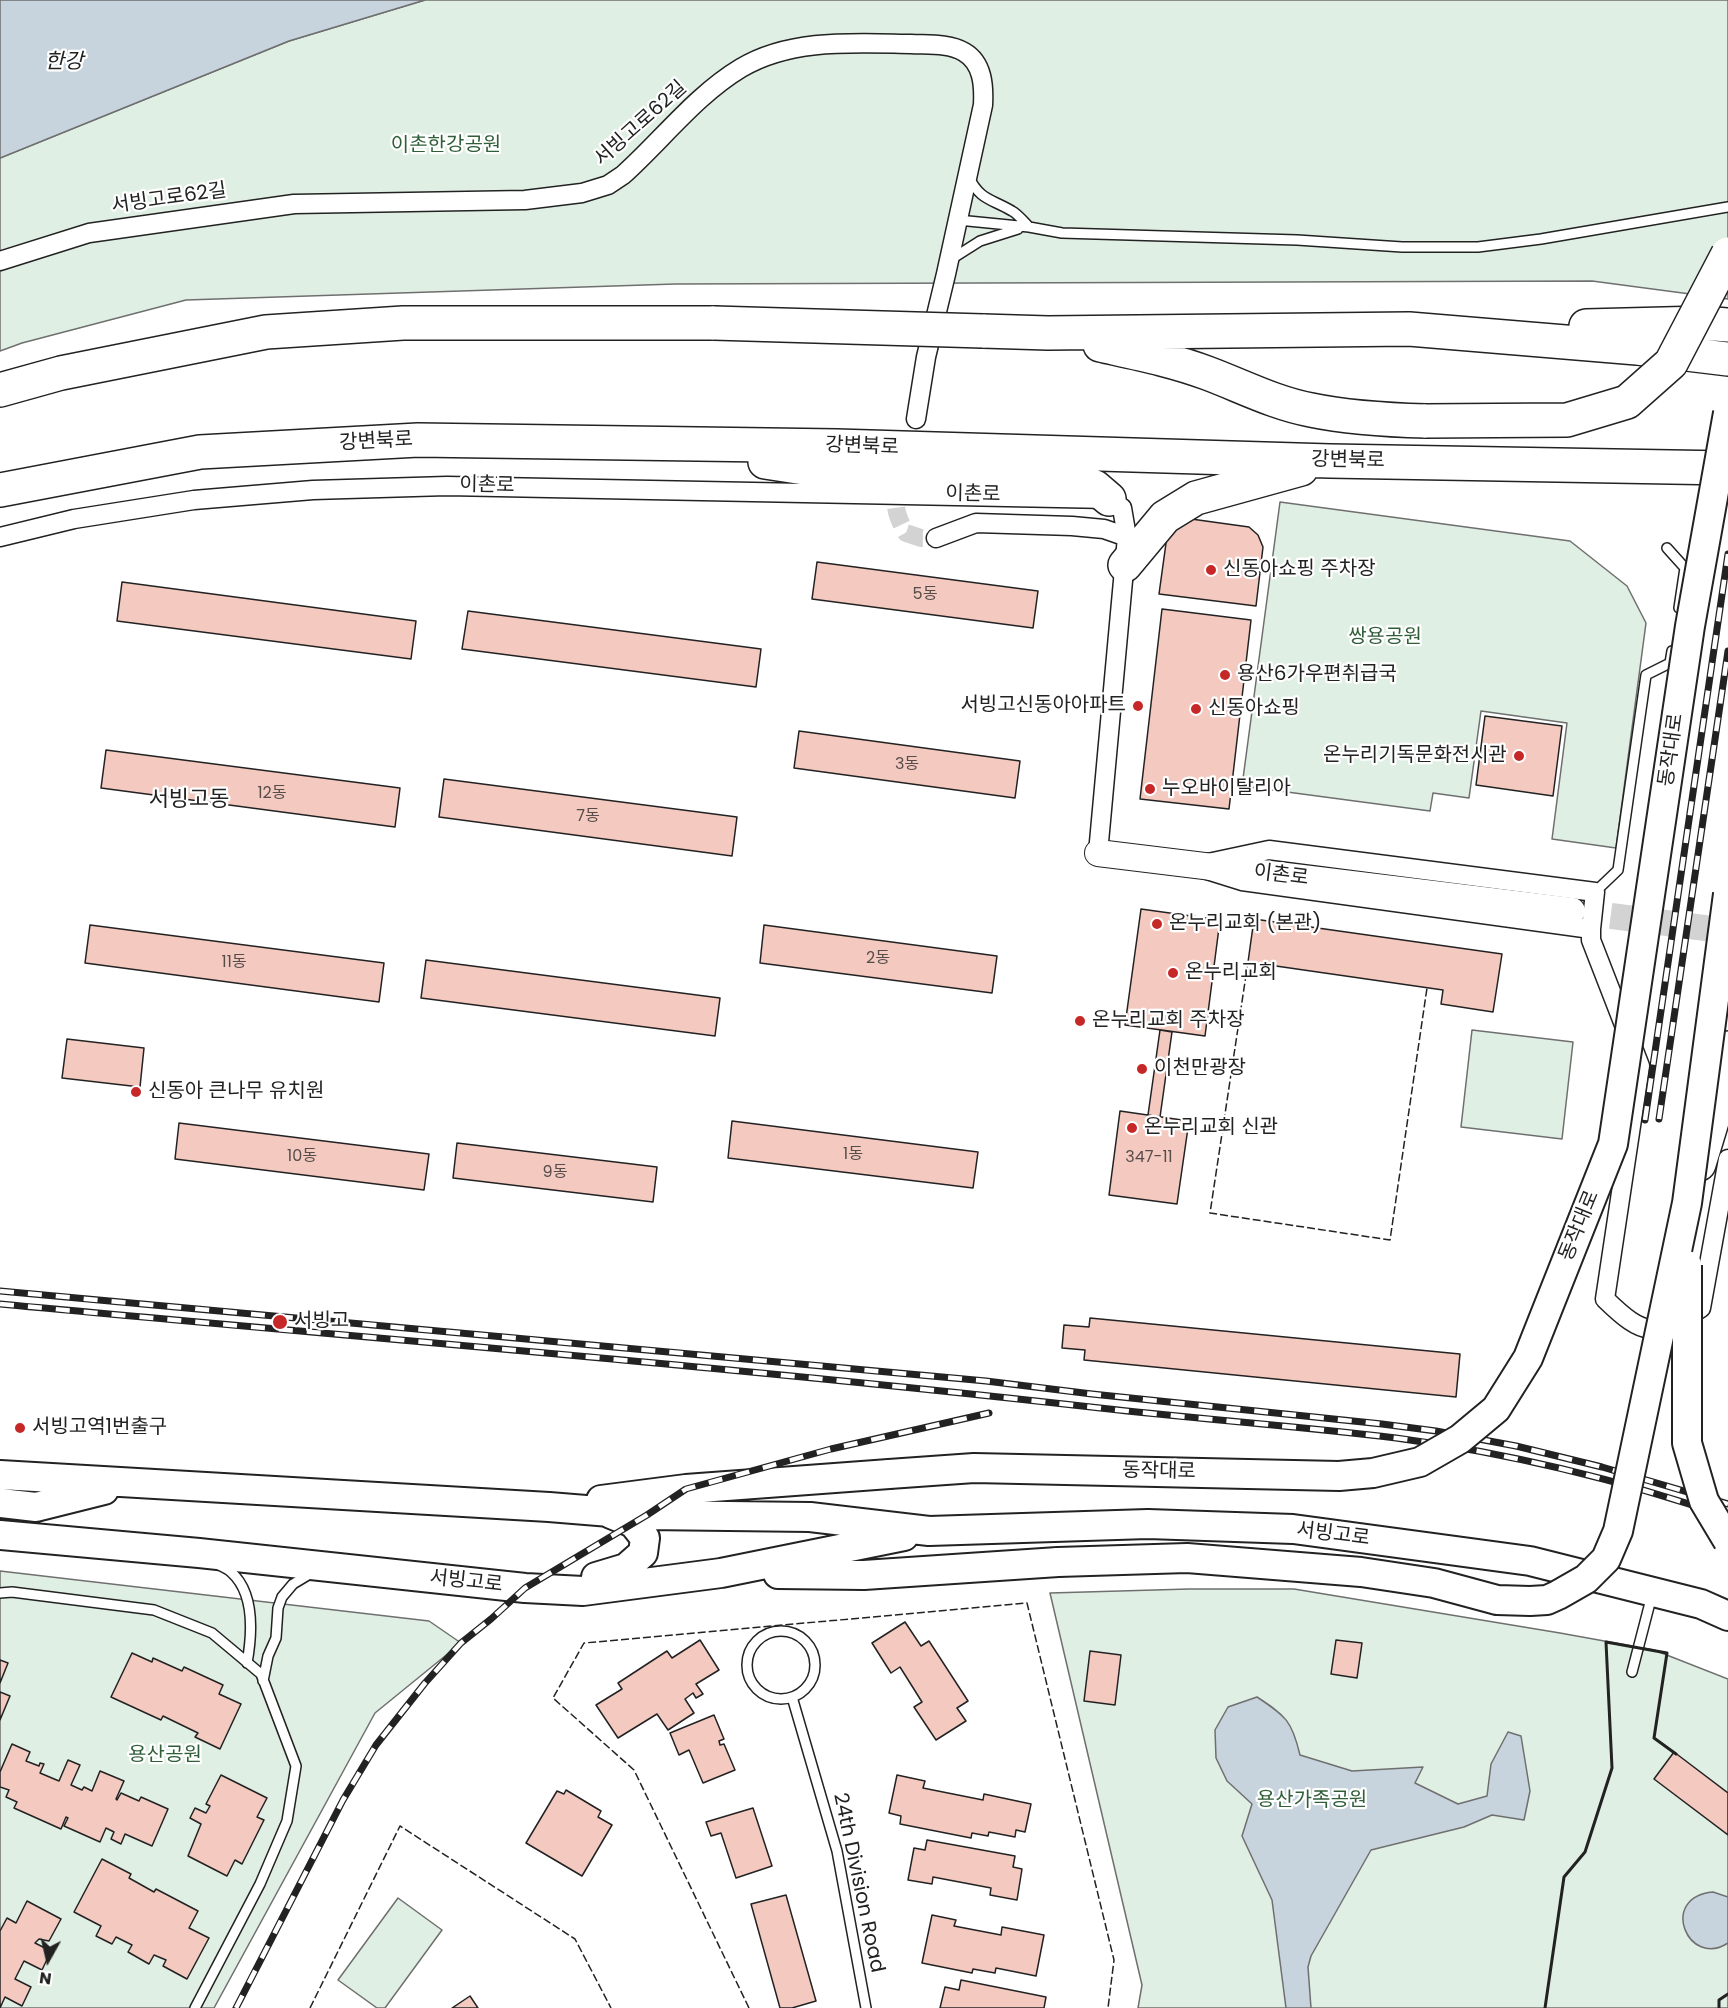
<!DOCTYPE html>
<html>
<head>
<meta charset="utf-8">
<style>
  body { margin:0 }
  #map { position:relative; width:1728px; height:2008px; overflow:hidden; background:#fff; font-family:Poppins,sans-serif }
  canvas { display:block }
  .north { position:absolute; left:18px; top:1930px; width:60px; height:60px; -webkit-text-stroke:4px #fff; paint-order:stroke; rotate:188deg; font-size:16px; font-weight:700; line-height:24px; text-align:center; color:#222 }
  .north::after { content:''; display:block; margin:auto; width:21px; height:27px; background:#222; clip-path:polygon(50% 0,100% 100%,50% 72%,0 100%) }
</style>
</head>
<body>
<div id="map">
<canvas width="1728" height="2008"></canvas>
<div class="north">N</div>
</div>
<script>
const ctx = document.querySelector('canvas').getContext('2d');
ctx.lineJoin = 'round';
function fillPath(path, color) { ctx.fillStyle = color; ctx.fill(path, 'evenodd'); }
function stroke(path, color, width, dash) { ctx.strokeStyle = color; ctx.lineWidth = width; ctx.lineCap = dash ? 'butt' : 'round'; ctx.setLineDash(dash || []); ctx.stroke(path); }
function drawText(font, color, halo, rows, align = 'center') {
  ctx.font = font + ' Poppins,"Noto Sans KR",sans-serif'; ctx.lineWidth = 4.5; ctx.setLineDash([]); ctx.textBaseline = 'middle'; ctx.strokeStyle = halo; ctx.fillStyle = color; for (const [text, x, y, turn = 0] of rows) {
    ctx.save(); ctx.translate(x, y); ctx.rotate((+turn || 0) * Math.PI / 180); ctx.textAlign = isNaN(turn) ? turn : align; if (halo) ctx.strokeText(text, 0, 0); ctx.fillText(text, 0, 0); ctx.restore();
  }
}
const green = new Path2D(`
  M425,0H1728V299L1592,281L675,284L186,300L22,343L0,351V158L289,41Z
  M1280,502L1570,541L1627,586L1646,623L1616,848L1552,839L1567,723L1481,711L1469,798L1433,793L1430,811L1242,786Z
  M1472,1030L1573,1042L1562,1139L1461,1127Z
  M0,1571L429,1621L461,1643L375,1713L214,2008H0Z
  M1189,1589H1294L1560,1633L1654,1650L1728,1679V2008H1138L1142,1985L1050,1593Z
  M398,1898L442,1930L385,2008H377L338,1980Z`);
fillPath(green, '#e0efe3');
stroke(green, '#6f6f6f', 1.5);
const water = new Path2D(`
  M0,0H425L289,41L0,158Z
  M1257,1697C1286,1716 1292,1721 1300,1755L1352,1771L1423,1767L1415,1783L1458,1804L1487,1796L1491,1764L1508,1732L1521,1736L1530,1791L1524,1820L1492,1815L1464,1827L1371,1850L1311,1956L1308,1967L1311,2008H1286L1272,1900L1242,1836L1252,1804L1227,1781L1216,1758L1215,1730L1228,1707Z
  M1713,1892L1728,1897V1943C1688,1969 1658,1897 1713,1892Z`);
fillPath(water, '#c7d3dd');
stroke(water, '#6f6f6f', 1.5);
const building = new Path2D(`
  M1184,518L1249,527L1258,535L1263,547L1256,606L1159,594L1167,536Z
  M817,562L1038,591L1033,628L812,599Z
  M122,582L416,621L411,659L117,621Z
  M1162,609L1251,620L1229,809L1140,799Z
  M468,611L761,649L756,687L462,649Z
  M1485,716L1562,726L1553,796L1476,785Z
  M799,731L1020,761L1015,798L794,768Z
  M106,750L400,788L395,827L101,788Z
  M444,779L737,817L732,856L439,817Z
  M1141,909L1220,920L1205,1036L1125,1025Z
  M1254,919L1502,954L1493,1012L1441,1004L1443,990L1248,962Z
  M90,925L384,963L379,1002L85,963Z
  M764,925L997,956L992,993L760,963Z
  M426,960L720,998L715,1036L421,998Z
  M1160,1030L1172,1032L1160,1117L1148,1115Z
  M67,1039L144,1048L140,1087L62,1078Z
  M1120,1111L1189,1121L1177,1204L1109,1195Z
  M732,1121L978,1152L973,1188L728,1158Z
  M179,1123L429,1154L424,1190L175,1159Z
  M457,1143L657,1167L653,1202L453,1178Z
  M1090,1318L1460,1354L1456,1397L1084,1360L1085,1350L1062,1348L1064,1325L1089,1327Z
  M905,1622L921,1646L929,1641L968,1701L957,1708L966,1721L936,1740L914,1707L922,1702L900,1667L891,1673L872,1643Z
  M700,1640L719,1670L696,1684L703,1694L696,1698L693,1693L685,1699L694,1713L668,1730L657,1714L618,1738L596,1705L622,1689L618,1683L667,1651L672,1658Z
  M1336,1640L1362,1643L1357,1678L1331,1674Z
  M1090,1651L1121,1655L1115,1705L1084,1701Z
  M132,1653L152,1662L153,1658L182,1671L184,1667L223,1685L219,1694L241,1704L220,1749L195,1737L198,1733L163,1716L161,1720L111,1697Z
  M0,1660L8,1663L0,1683Z
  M0,1692L10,1696L0,1720Z
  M714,1715L724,1739L719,1741L720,1745L724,1744L735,1770L703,1783L689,1750L679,1755L670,1733Z
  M12,1744L30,1752L26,1761L39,1766L40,1763L44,1764L40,1773L59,1781L68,1760L80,1765L71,1785L82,1790L84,1787L92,1791L100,1771L124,1781L116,1799L117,1800L121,1793L139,1801L141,1797L168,1809L152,1846L125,1834L121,1844L111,1839L114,1832L106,1828L100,1842L64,1826L68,1818L66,1817L61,1829L14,1808L17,1802L6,1797L9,1790L0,1787V1772Z
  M1674,1752L1728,1793V1835L1654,1779Z
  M221,1775L267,1798L257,1817L264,1820L242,1864L235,1860L227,1876L188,1856L201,1824L190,1818L195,1808L206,1813L210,1806L206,1804Z
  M897,1775L925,1781L923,1788L983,1800L984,1794L1031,1804L1025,1832L1016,1830L1015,1837L989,1832L988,1836L972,1833L971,1838L900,1824L901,1816L889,1813Z
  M566,1790L601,1811L598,1817L612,1825L582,1876L526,1843L557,1791L564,1794Z
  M753,1808L772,1866L736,1878L721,1833L711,1836L706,1822Z
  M927,1840L1015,1856L1013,1867L1022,1869L1017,1900L990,1895L991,1888L933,1877L932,1884L908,1880L914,1848L925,1850Z
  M102,1859L131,1874L129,1878L154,1892L156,1889L198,1911L189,1928L209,1938L187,1979L163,1966L166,1960L154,1955L149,1964L128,1952L132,1945L116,1937L112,1944L96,1936L101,1926L74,1912Z
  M786,1895L816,2001L792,2008H780L751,1904Z
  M27,1901L61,1919L49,1941L39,1939L35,1943L51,1951L42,1970L24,1961L15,1979L31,1987L22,2006L5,1997L0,2008V1931L7,1918L16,1923Z
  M932,1915L956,1920L954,1926L1001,1935L1002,1927L1044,1935L1036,1976L996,1968L995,1973L973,1969L972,1973L922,1963Z
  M961,1980L1046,1997L1044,2008H940L945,1987L959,1990Z
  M470,1996L478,2008H452Z`);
fillPath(building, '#f3c9c0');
stroke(building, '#222', 1.5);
stroke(new Path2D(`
  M899,481C893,503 895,513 906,533L921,538H936`), '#d3d3d3', 18, [18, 9]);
stroke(new Path2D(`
  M1572,911L1728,931`), '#d3d3d3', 26, [26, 13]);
const lane = new Path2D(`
  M968,176C981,201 990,198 1012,211C1018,214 1024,222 1029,227
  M958,220L1029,227L1062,233L1297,240L1402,247H1478L1541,239L1728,207
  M950,260L980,241L1018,229
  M1667,548L1685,568L1679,608
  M1595,892L1618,870L1646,675L1670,663L1672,651
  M219,1565C223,1567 228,1569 231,1572C255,1593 252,1635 247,1663
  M0,1593L12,1592L154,1610L212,1633L261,1674L296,1766L287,1821L260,1884L195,2008
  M747 1665a34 34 0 1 1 68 0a34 34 0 1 1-68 0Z
  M1632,1672L1652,1595
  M263,1681L268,1656L276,1638L278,1608L282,1597L293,1584L313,1572
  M792,1697L837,1851L866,2008`);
const street = new Path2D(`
  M0,261L89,233L294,204L525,200L582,193L608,185L623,175C662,140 696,95 741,68C791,38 855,43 911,44C927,45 949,43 964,52C983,63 984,86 983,105L946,274L926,357L916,419
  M0,537L74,519L194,500L313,490L447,486L1109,499L1122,508L1127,537L1098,853
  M936,538L976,523L1072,526L1104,529L1127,537
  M1269,850L1595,892L1591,929L1242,881L1194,866Z
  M1591,929V940L1640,1066L1605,1299C1644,1337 1655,1338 1701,1308L1728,1159`);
const secondary = new Path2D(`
  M1098,853L1572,911`);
const primary = new Path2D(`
  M0,1475L549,1507L647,1515L810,1517L929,1531L1148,1524L1293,1529L1530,1561L1701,1604L1728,1616
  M601,1500L686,1489L889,1474
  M0,1503L36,1507L104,1490
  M0,1535L199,1553L525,1588L583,1591L721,1573L904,1536
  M778,1574L864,1575L1058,1562
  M596,1577L626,1568L643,1553L645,1538L633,1523L611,1514`);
const highway = new Path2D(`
  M1586,326L1703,323L1728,325
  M983,331L1048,333L1409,329L1637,348L1728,359
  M1100,345C1136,353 1172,360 1207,373C1242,386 1274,403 1311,410C1349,418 1387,420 1426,421
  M0,390L61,373L266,332L403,323H714
  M765,462L843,474L1070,478L1095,487L1109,499
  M0,490L200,452L418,440L837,446L1330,461L1728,468
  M1125,565L1165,517L1196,498L1301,469
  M1699,1164L1720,1095L1728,1048`);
stroke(lane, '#222', 12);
stroke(street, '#222', 21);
stroke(secondary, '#222', 28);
stroke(primary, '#222', 32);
stroke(highway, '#222', 36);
stroke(lane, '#fff', 9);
stroke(street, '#fff', 18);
stroke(secondary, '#fff', 26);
stroke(primary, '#fff', 28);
stroke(highway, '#fff', 33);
const rail = new Path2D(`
  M1659,1119L1728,651
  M1645,1120L1728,554
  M0,1291L986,1381L1092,1394L1382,1424L1436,1431L1516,1446L1602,1467L1728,1504
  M0,1304C367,1338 734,1367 1100,1408C1198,1419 1297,1426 1396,1438C1508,1453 1621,1480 1728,1517
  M236,2008L343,1800L376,1745L425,1683L461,1643L491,1619L525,1588L647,1515L686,1489L831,1449L989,1413`);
stroke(rail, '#222', 7);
stroke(rail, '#fff', 4.5, [14]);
const primaryBridge = new Path2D(`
  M1687,1265V1443L1704,1501L1728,1541
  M889,1474L974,1468L1339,1476L1373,1473L1420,1462L1460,1439L1496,1409L1528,1358L1613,1144L1690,626L1728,413
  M1058,1562L1187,1558L1361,1572L1434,1583L1497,1600L1530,1601L1547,1600L1558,1595L1586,1579L1606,1559L1618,1531L1687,1203L1728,894`);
const highwayBridge = new Path2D(`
  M714,323L983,331
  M1426,421L1567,420L1627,402L1671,363L1728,254`);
stroke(primaryBridge, '#222', 32, []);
stroke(highwayBridge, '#222', 36, []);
stroke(primaryBridge, '#fff', 28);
stroke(highwayBridge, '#fff', 33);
stroke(new Path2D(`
  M1248,962L1210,1213L1390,1240L1427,988
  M310,2008L400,1826L575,1939L611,2008
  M749,2008L634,1770L553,1698L584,1643L1027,1603L1114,1960L1108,2008`), '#222', 1.5, [8, 3]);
stroke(new Path2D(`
  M1545,2008L1564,1877L1585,1852L1612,1768L1606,1642L1667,1653L1654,1738L1676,1754
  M1719,2008V2000L1728,1994`), '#222', 3);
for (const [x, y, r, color] of [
  [1211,570,6,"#c62828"],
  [1225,675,6,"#c62828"],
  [1138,706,6,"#c62828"],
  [1196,709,6,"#c62828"],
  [1519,756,6,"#c62828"],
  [1150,789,6,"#c62828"],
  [1157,924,6,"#c62828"],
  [1173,973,6,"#c62828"],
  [1080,1021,6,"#c62828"],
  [1142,1069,6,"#c62828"],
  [136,1092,6,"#c62828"],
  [1132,1128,6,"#c62828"],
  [280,1322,8,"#c62828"],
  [20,1428,6,"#c62828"]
]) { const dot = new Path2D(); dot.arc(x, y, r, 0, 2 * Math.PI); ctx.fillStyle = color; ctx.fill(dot); stroke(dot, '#fff', 2); }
drawText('16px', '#564c4a', null, [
  ["5동",925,595],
  ["3동",907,765],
  ["12동",272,794],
  ["7동",588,817],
  ["2동",878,959],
  ["11동",234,963],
  ["1동",853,1155],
  ["10동",302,1157],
  ["347-11",1149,1158],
  ["9동",555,1173]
]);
drawText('20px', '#222', '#fff', [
  ["서빙고로62길",641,124,-42],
  ["서빙고로62길",169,199,-8],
  ["강변북로",376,442,-3],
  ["강변북로",862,447,2],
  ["강변북로",1348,461,1],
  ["이촌로",487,486,1],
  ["이촌로",973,495,1],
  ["동작대로",1672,750,-82],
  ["이촌로",1281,876,7],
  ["동작대로",1580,1226,-68],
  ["동작대로",1159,1472,1],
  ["서빙고로",1333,1535,7],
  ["서빙고로",466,1582,6],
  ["24th Division Road",858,1883,78]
]);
drawText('20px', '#2f5e38', '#fff', [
  ["이촌한강공원",446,146],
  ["쌍용공원",1385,638],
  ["용산공원",165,1756],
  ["용산가족공원",1312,1801]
]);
drawText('20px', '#222', '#fff', [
  ["신동아쇼핑 주차장",1223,570],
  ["용산6가우편취급국",1237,675],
  ["서빙고신동아아파트",1126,706,"right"],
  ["신동아쇼핑",1208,709],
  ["온누리기독문화전시관",1507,756,"right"],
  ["누오바이탈리아",1162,789],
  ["온누리교회 (본관)",1169,924],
  ["온누리교회",1185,973],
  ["온누리교회 주차장",1092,1021],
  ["이천만광장",1154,1069],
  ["신동아 큰나무 유치원",148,1092],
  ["온누리교회 신관",1144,1128],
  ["서빙고",294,1322],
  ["서빙고역1번출구",32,1428]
], 'left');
drawText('italic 21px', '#222', '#fff', [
  ["한강",64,63]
]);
drawText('22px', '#222', '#fff', [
  ["서빙고동",189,800]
]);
</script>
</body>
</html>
